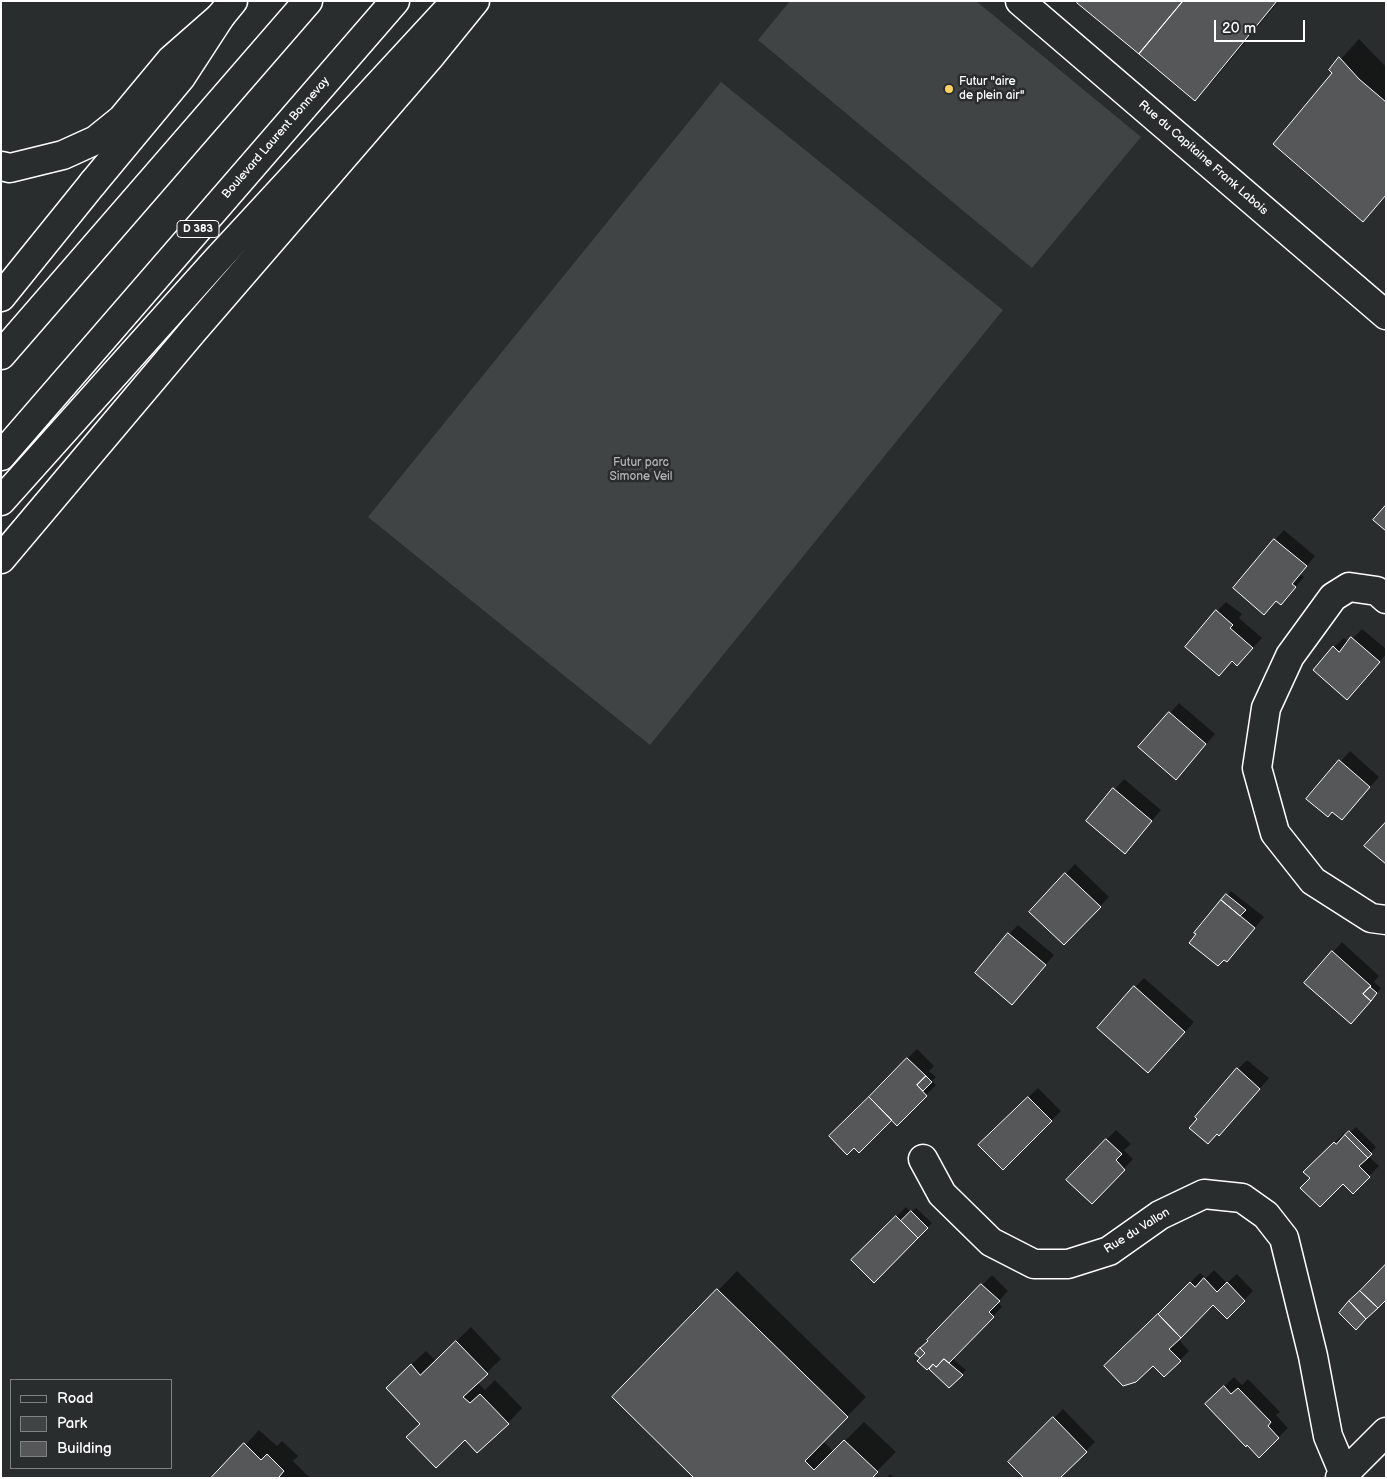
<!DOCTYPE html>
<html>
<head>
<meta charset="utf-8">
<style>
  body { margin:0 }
  #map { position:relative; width:1387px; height:1479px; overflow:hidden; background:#2a2d2e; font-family:"Balsamiq Sans",sans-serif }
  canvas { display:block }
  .frame { position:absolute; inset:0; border:2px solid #fff; pointer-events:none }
  .legend { position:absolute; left:10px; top:1379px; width:162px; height:90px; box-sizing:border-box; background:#2a2d2e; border:1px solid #7f8182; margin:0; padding:6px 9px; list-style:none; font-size:15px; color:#fff }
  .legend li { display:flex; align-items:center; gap:10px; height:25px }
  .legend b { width:25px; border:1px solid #7f8182 }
  .scale { position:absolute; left:1214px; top:20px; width:91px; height:22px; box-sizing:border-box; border:2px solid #fff; border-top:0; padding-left:6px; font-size:15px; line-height:18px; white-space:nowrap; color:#fff; -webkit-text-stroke:4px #2a2d2e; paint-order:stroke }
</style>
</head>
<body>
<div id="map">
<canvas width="1387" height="1479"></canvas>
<div class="frame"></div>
<ul class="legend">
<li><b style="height:6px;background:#2a2d2e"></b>Road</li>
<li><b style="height:14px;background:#414445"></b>Park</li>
<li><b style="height:14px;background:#555758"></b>Building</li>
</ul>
<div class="scale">20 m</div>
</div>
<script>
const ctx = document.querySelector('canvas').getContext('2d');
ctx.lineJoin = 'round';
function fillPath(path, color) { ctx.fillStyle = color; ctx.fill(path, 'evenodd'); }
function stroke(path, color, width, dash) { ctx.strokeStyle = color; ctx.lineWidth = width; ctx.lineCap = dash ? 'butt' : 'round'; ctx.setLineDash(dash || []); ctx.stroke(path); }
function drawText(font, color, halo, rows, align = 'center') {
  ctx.font = font + ' "Balsamiq Sans",sans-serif'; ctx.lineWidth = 5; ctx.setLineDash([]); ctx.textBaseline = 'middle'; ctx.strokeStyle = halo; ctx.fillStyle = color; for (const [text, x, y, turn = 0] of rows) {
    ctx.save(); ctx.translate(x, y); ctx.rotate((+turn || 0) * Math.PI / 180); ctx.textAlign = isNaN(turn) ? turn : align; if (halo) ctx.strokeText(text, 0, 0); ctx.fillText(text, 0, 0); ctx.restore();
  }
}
fillPath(new Path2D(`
  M790,1H976L1141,137L1032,268L758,40Z
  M721,82L1003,310L650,745L368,517Z`), '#414445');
fillPath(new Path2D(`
  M1080,1H1279L1214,80L1194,99Z
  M1359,39L1386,67V197L1363,220L1334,73L1331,70Z
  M1284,530L1315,556L1300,574L1304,577L1290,594L1277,600L1264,614L1275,540Z
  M1226,602L1242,614L1239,618L1262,638L1247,654L1217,611Z
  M1362,629L1386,649V654L1357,688L1334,647L1344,638L1349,642Z
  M1179,703L1215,734L1185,768L1140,747Z
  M1350,751L1379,777L1342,818L1332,810L1308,798Z
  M1124,779L1161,810L1134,842L1087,821Z
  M1075,864L1109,897L1064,943L1066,874Z
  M1231,891L1264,917L1227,961V895Z
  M1018,925L1054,955L1012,1003L1009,934Z
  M1342,942L1379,976L1374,982L1381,988L1360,1013L1333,952Z
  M1144,978L1194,1022L1158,1062L1135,987Z
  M917,1049L934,1066L929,1071L936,1077L932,1081L936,1085L897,1124L892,1118L854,1146L831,1136Z
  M1247,1060L1269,1078L1228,1125L1238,1069Z
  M1038,1088L1061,1111L1003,1168L980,1145Z
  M1356,1127L1376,1147L1368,1156L1379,1166L1353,1192L1343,1182L1312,1178L1305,1172L1344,1133L1346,1136Z
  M1116,1130L1131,1144L1124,1150L1133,1159L1092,1202L1068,1180Z
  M906,1207L911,1212L916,1208L932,1223L874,1281L853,1260Z
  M1214,1270L1227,1283L1237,1274L1253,1291L1227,1317L1213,1304L1178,1339L1189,1351L1164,1376L1153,1364L1106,1366L1200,1273L1206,1278Z
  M737,1271L866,1397L823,1441L834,1452L864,1422L896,1452L872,1476L874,1478H696L614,1397Z
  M992,1275L1008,1291L998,1302L1002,1307L952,1358L966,1370L949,1387L935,1364L928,1340Z
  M471,1327L501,1359L477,1382L485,1390L495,1380L522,1408L508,1423L465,1438L422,1423L402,1373L426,1351L436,1361Z
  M1234,1377L1242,1385L1248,1379L1280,1412L1276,1415L1288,1428L1259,1456L1206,1404Z
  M1063,1409L1095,1442L1059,1478L1010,1462Z
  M259,1430L277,1446L282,1441L298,1456L293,1461L310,1478H215Z
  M890,1474L894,1478H887Z`), '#0007');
const building = new Path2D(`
  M1078,1H1183L1139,54L1077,3Z
  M1183,1H1277L1195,101L1139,54Z
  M1339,57L1359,79L1386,102V195L1363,222L1273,144L1332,73L1329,70Z
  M1386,505V531L1373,520Z
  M1274,539L1307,566L1292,584L1296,587L1281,605L1276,601L1264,615L1233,588Z
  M1216,610L1233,625L1230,628L1253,648L1237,666L1232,661L1219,676L1185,647Z
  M1351,637L1380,662L1347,700L1313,670L1333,646L1339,652Z
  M1169,712L1206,744L1176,780L1138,747Z
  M1339,760L1370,787L1342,820L1332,812L1328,817L1306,799Z
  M1113,788L1152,821L1125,854L1086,821Z
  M1386,822V864L1364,846Z
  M1065,873L1101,907L1064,945L1029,912Z
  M1226,894L1246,910L1240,916L1221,900Z
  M1221,900L1255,928L1227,962L1224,960L1218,966L1189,943L1196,934L1194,933Z
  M1008,933L1046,965L1012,1005L975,973Z
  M1332,951L1371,986L1363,994L1371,1001L1351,1024L1304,983Z
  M1134,986L1185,1032L1148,1073L1097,1028Z
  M1370,987L1377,993L1371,1001L1363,994Z
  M907,1058L926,1076L917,1085L927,1096L897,1126L869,1097Z
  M1237,1068L1260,1089L1219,1136L1217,1134L1208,1144L1189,1128L1197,1119L1195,1117Z
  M926,1076L932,1082L923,1091L917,1085Z
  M869,1097L892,1120L859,1153L854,1148L847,1155L829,1136Z
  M1028,1097L1052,1121L1003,1170L978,1145Z
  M1349,1131L1372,1154L1368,1158L1345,1135Z
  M1345,1135L1368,1158L1359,1166L1370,1177L1353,1194L1343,1184L1320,1207L1300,1188L1310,1178L1303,1172L1334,1142L1336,1144Z
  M1106,1139L1122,1154L1116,1160L1125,1170L1092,1204L1066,1180Z
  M911,1211L928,1228L918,1238L901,1221Z
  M896,1216L918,1238L874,1283L851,1260Z
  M1386,1264V1302L1385,1301L1378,1308L1360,1291Z
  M1204,1278L1217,1292L1227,1282L1245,1301L1227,1319L1213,1305L1181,1338L1158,1314L1190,1282L1195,1287Z
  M981,1284L1000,1301L989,1312L994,1317L949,1363L944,1359L936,1367L933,1364L927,1370L917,1361L925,1353L920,1348L928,1341L927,1340Z
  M717,1289L848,1417L805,1461L814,1470L844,1440L878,1472L872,1478H694L612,1397Z
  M1360,1291L1378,1308L1366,1319L1349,1301Z
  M1349,1301L1366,1319L1356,1330L1339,1313Z
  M1158,1314L1181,1338L1169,1349L1181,1361L1164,1377L1153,1366L1136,1382L1123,1386L1104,1366Z
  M456,1341L488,1374L463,1397L470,1403L480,1394L509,1424L477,1453L465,1440L436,1468L406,1437L420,1424L386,1388L411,1364L420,1375Z
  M920,1348L925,1353L920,1358L915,1354Z
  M944,1359L963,1375L949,1388L929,1369L933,1364L936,1367Z
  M1224,1386L1231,1394L1238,1388L1271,1422L1268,1426L1279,1438L1259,1458L1247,1445L1246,1447L1205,1404Z
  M1053,1417L1087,1452L1060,1478H1024L1008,1462Z
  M244,1443L261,1460L267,1454L284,1471L279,1477L281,1478H213L212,1477Z`);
fillPath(building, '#555758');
stroke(building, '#fff', 1);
const minor = new Path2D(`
  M1020,1L1386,315
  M1386,599L1377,591L1349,587L1333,597L1290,656L1266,708L1257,768L1275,833L1313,881L1371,918L1386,920
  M923,1159L942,1194L991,1242L1034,1264H1068L1109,1251L1160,1215L1204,1194L1242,1198L1266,1215L1284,1238L1313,1356L1328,1436L1344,1474
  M1340,1478L1386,1432`);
const major = new Path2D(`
  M93,183L181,77L220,17L233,1
  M1,559L193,331L432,54L475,1`);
const highway = new Path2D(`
  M1,166L10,168L63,155L96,140L122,119L171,60L220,17
  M1,297L93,183
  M1,355L308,1
  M1,456L395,1
  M1,501L215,262L456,1`);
stroke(minor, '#fff', 31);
stroke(major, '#fff', 31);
stroke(highway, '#fff', 31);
stroke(minor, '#2a2d2e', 28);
stroke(major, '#2a2d2e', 28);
stroke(highway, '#2a2d2e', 28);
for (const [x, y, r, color] of [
  [949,89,5,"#ffd166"]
]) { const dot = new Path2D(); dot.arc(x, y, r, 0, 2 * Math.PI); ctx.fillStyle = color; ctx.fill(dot); stroke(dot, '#2a2d2e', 2); }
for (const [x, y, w] of [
  [198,229,42]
]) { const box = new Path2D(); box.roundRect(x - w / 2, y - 8.5, w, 17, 4); ctx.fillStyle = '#2a2d2e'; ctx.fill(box); stroke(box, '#fff', 1); }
drawText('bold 11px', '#fff', null, [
  ["D 383",198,229]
]);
drawText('12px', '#fff', '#2a2d2e', [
  ["Futur \"aire",959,82],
  ["de plein air\"",959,96]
], 'left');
drawText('12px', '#fff', '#2a2d2e', [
  ["Boulevard Laurent Bonnevay",276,138,-49],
  ["Rue du Capitaine Frank Labois",1203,158,41],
  ["Rue du Vallon",1137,1231,-32]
]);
drawText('12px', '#b3b4b5', '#2a2d2e', [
  ["Futur parc",641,463],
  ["Simone Veil",641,477]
]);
</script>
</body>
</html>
